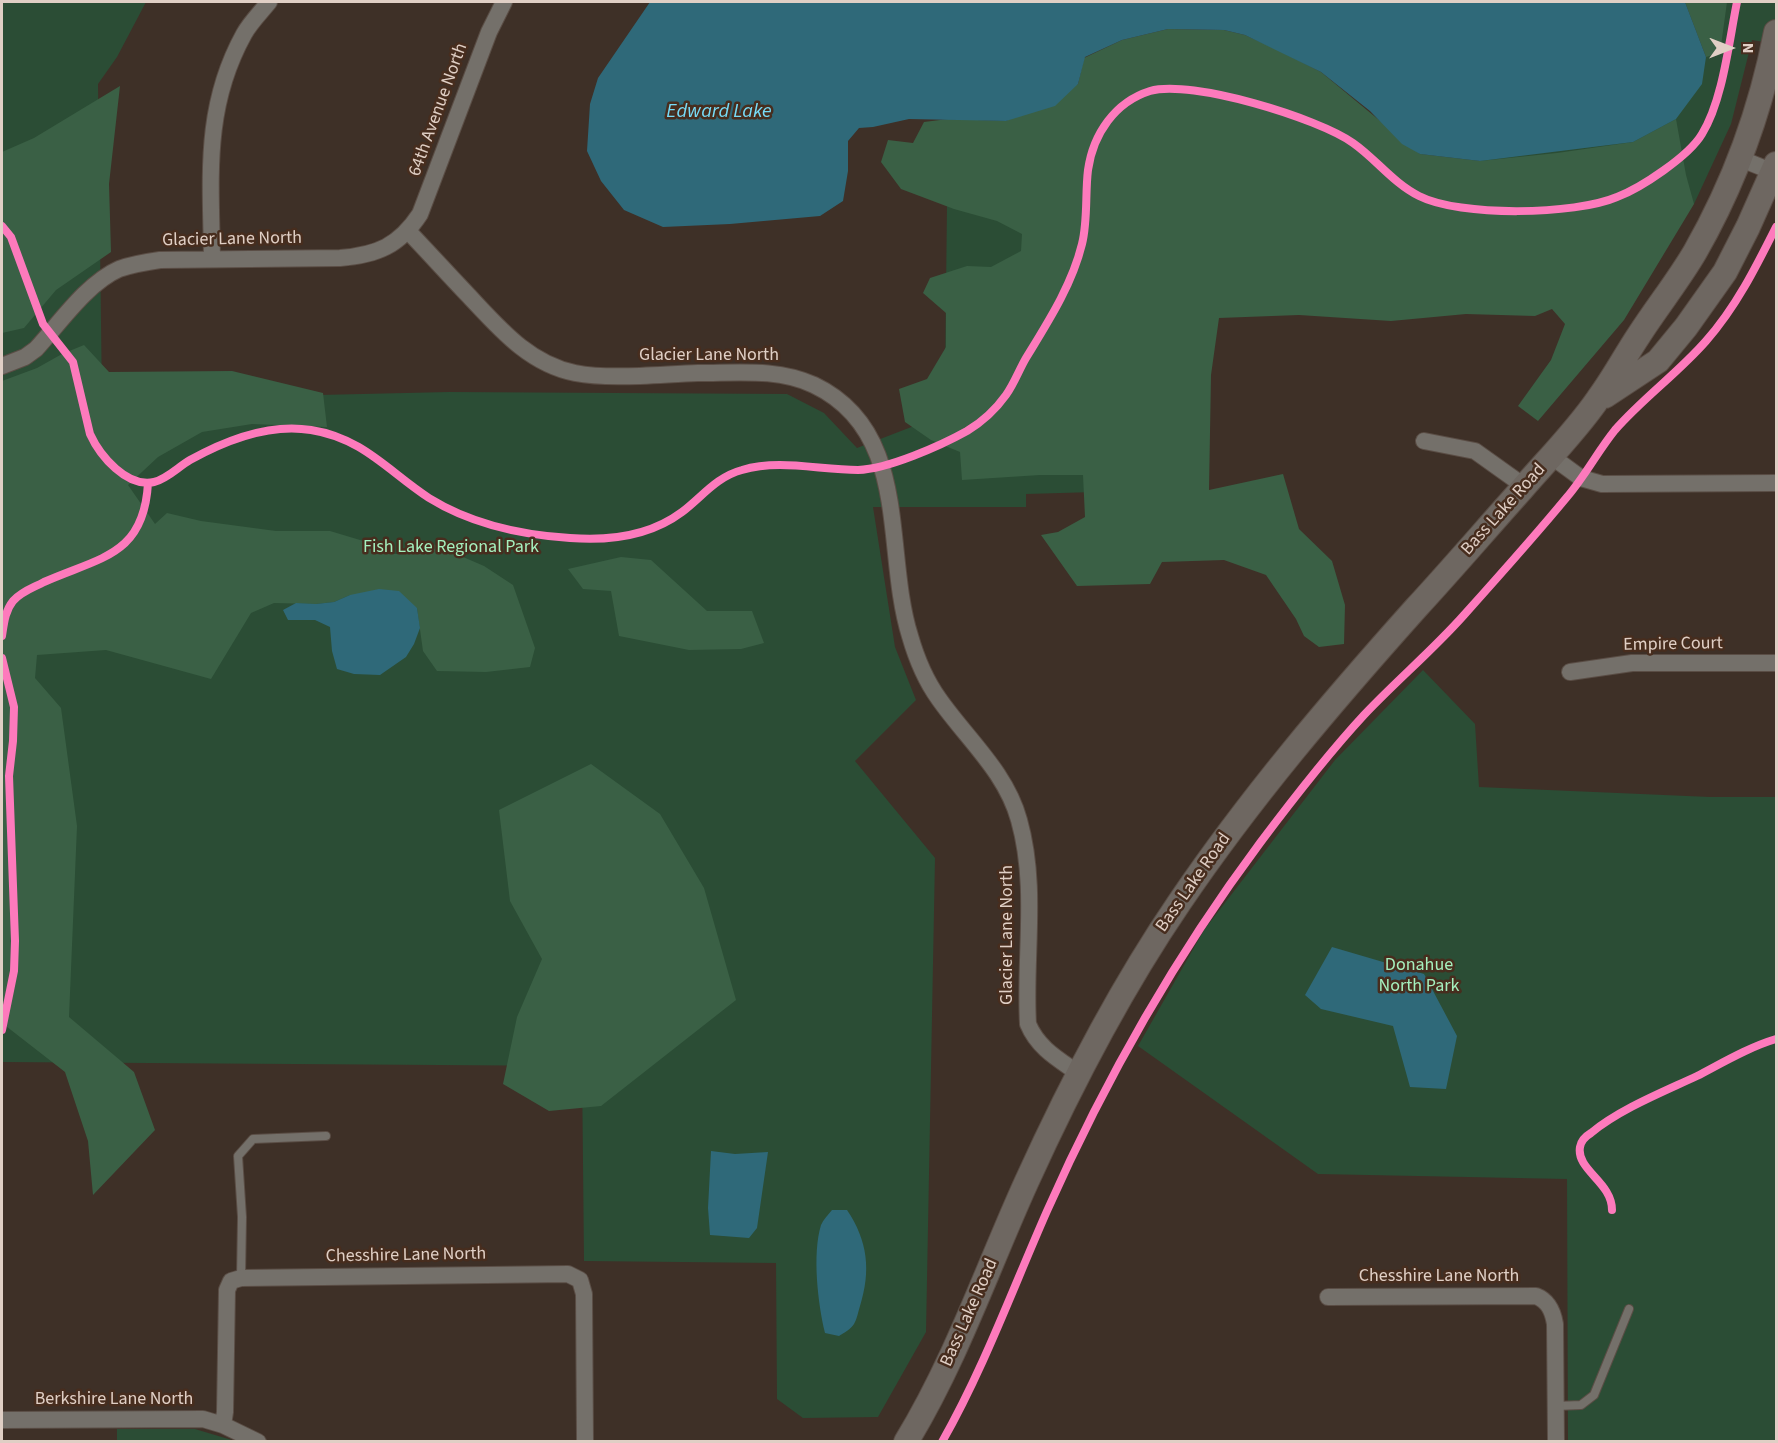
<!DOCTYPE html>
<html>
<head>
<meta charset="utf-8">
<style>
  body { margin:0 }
  #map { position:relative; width:1778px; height:1443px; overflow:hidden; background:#3e3027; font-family:"Source Sans 3",sans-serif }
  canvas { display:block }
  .frame { position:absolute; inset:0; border:3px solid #e0cfc5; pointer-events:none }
  .north { position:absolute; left:1700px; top:18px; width:60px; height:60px; -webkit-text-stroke:4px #472d1e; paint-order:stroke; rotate:90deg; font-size:16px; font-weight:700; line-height:24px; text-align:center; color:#e0cfc5 }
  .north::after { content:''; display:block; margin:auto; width:21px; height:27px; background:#e0cfc5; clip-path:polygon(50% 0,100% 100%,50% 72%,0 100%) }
</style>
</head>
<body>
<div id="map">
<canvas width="1778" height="1443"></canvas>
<div class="frame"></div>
<div class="north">N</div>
</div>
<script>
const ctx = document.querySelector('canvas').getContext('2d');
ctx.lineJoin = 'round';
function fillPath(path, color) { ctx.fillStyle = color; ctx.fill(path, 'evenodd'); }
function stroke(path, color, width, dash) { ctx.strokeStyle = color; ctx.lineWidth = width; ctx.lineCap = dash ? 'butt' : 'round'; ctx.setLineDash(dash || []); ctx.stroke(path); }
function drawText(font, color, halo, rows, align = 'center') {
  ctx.font = font + ' "Source Sans 3",sans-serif'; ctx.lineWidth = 5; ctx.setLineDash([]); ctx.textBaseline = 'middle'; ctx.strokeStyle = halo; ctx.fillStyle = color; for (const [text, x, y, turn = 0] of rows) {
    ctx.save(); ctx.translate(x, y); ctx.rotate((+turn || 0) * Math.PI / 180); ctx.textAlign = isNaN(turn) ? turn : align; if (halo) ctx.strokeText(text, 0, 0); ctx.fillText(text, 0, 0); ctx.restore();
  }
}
fillPath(new Path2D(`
  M2,2H146L117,57L98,84L102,400L449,392L787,394L824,413L857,448L932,419L945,377L948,119L1420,154L1480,161L1706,57L1685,2H1776V44L1752,40L1731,124L1694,204L1201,305L1199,489L1026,494V507H873L895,647L916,700L855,761L935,858L926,1332L878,1417L803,1418L777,1399L776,1263L584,1261L582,1066L2,1062Z
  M1423,670L1475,724L1479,787L1710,797H1776V1441H1568L1567,1179L1318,1174L1138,1046L1204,930L1335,760Z
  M117,1429H195L235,1441H117Z`), '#2b4d35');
fillPath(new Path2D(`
  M1685,2H1727L1720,53L1706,57Z
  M1168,29L1224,30L1245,35L1276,49L1321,72L1420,154L1480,161L1557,153L1633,142L1676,119L1686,175L1694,204L1624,320L1538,421L1518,406L1551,360L1565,324L1552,309L1535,316L1466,314L1391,321L1299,315L1219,318L1211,375L1209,490L1283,474L1299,529L1332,561L1345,605L1344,644L1319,647L1304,636L1296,619L1266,575L1224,560L1162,562L1150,584L1077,586L1041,535L1058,532L1085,517L1083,475H1040L962,480L960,452L931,440L905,422L899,389L927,379L946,347V313L923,293L930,278L967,266L991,267L1021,251L1022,234L997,221L954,209L901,189L881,162L888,140L913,143L924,122L948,119L1006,121L1078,84L1084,58L1122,40Z
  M120,86L109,184L111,252L56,290L24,328L2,333V152L34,138Z
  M84,345L109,372L232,371L323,393L327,427L252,424L202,432L158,457L128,485L155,524L167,513L201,521L276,531H330L370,543L391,554H419L433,544L484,566L513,585L535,648L530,667L486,672L437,671L423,651L417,608L350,595L334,602L316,604L274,603L251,613L211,679L106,650L37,655L35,678L61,708L77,826L69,1017L134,1072L155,1130L93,1195L88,1141L65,1072L2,1023V381L37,368L62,354Z
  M621,557L651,560L707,611H752L764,643L741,649L689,650L619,636L611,591L583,589L568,569Z
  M591,764L660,814L704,888L736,1000L601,1106L549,1111L503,1084L517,1017L542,959L510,901L499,810Z`), '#3a6045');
fillPath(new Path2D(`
  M650,2H1685L1706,57L1702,84L1676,119L1633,142L1480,161L1420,154L1402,144L1370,111L1321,72L1245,35L1224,30L1168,29L1122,40L1085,57L1078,84L1055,106L1006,121L909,119L873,127L859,128L848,141V171L843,201L820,216L730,224L663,227L624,210L601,181L587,151L590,104L598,78Z
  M379,589L399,591L417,608L420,628L414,644L406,657L380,675L354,674L337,669L332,651L330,627L315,620H288L283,610L296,603L316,604L334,602L350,595Z
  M1332,947L1424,974L1457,1036L1446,1089L1410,1087L1393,1026L1321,1009L1305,995Z
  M711,1151L735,1154L768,1152L757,1228L749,1238L710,1235L708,1208Z
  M832,1210H847C868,1241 871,1271 860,1306C858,1312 857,1319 854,1324C851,1329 844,1333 839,1336L825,1333C818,1304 812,1254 821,1225C823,1220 828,1215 832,1210Z`), '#2f6979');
const lane = new Path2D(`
  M241,1278L242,1217L238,1156L253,1139L326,1136
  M1556,1406L1581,1405L1594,1395L1629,1309`);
const street = new Path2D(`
  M1741,159L1776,173
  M408,231C428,252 448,274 468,295C499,328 529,364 575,373C611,380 662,374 698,373C737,373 778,368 814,385C912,432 883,550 910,636C916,657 926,681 939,699C967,739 1006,772 1019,820C1038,887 1024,957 1028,1024C1038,1048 1058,1059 1078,1073
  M212,259C211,178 203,108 244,34C250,23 261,12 269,2
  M2,366L25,357L36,349C59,324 87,283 119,269C133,264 146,262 160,260L340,258C377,255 399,246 420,214L489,32L504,2
  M1424,441L1475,451L1524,486
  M1551,456L1581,478L1602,484L1776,483
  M1570,672L1632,663H1776
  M1328,1297L1536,1296C1549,1301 1553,1312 1555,1324L1556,1442
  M2,1420L203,1419L223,1425L258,1442
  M223,1425L225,1412L227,1290L231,1281L241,1278L568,1274L580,1280L584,1294L585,1442`);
const secondary = new Path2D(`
  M1605,396L1658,361L1686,327L1725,272L1748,227L1776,164
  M906,1442C956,1360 987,1269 1026,1183C1070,1086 1119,991 1179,903C1250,798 1332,702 1416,608C1452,569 1487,528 1522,489C1548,459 1576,431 1598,399C1613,379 1625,356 1639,335C1657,307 1678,281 1695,252C1735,182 1761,110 1776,32`);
stroke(lane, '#5a4d45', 10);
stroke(street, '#5a4d45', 18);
stroke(secondary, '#5a4d45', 26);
stroke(lane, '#74706a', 8);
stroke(street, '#74706a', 16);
stroke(secondary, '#6e6761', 24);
stroke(new Path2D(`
  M2,226L11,237L43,324L73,362L90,434C100,456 127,488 154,482C167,479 178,467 190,460C226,440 269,423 311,430C363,438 389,472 429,498C471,524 522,535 570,538C609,541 650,536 682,512C702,497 716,477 742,470C779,459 819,470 858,470C888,469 940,446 967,431C982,422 996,409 1006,395C1014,384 1019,370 1026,358C1048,322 1072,285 1082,244C1088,220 1085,194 1088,170C1093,134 1115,102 1150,91C1191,79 1318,118 1353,143C1376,159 1393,183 1419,196C1460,217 1575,215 1617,197C1641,188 1689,156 1702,134C1723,100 1729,41 1737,2
  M2,636C4,623 5,611 13,601C22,591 33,588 44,582C100,557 144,556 148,483
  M2,658L14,707L13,741L9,776L15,941L14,971L2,1030
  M1612,1210C1612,1182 1576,1170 1580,1147C1581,1141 1586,1136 1591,1133C1620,1109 1663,1092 1697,1076C1722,1063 1749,1047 1776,1039
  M942,1442C984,1368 1013,1288 1047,1211C1105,1080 1175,957 1260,843C1293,799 1327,755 1364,715C1396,681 1433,650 1464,615C1499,576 1534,537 1567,497C1585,476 1598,451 1615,430C1643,398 1678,373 1706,341C1736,307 1756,267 1776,227`), '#fd7abc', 8);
drawText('18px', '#e0cfc5', '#472d1e', [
  ["64th Avenue North",439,110,-70],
  ["Glacier Lane North",232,240,-1],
  ["Glacier Lane North",709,356],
  ["Bass Lake Road",1504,510,-48],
  ["Empire Court",1673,645,-1],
  ["Bass Lake Road",1194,883,-55],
  ["Glacier Lane North",1008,935,-90],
  ["Chesshire Lane North",406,1256,-1],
  ["Chesshire Lane North",1439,1277],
  ["Bass Lake Road",970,1313,-66],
  ["Berkshire Lane North",114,1400]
]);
drawText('18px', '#a5f0be', '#472d1e', [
  ["Fish Lake Regional Park",451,548],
  ["Donahue",1419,966],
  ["North Park",1419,987]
]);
drawText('italic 20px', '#77dcf8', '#472d1e', [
  ["Edward Lake",719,113]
]);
</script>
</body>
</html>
